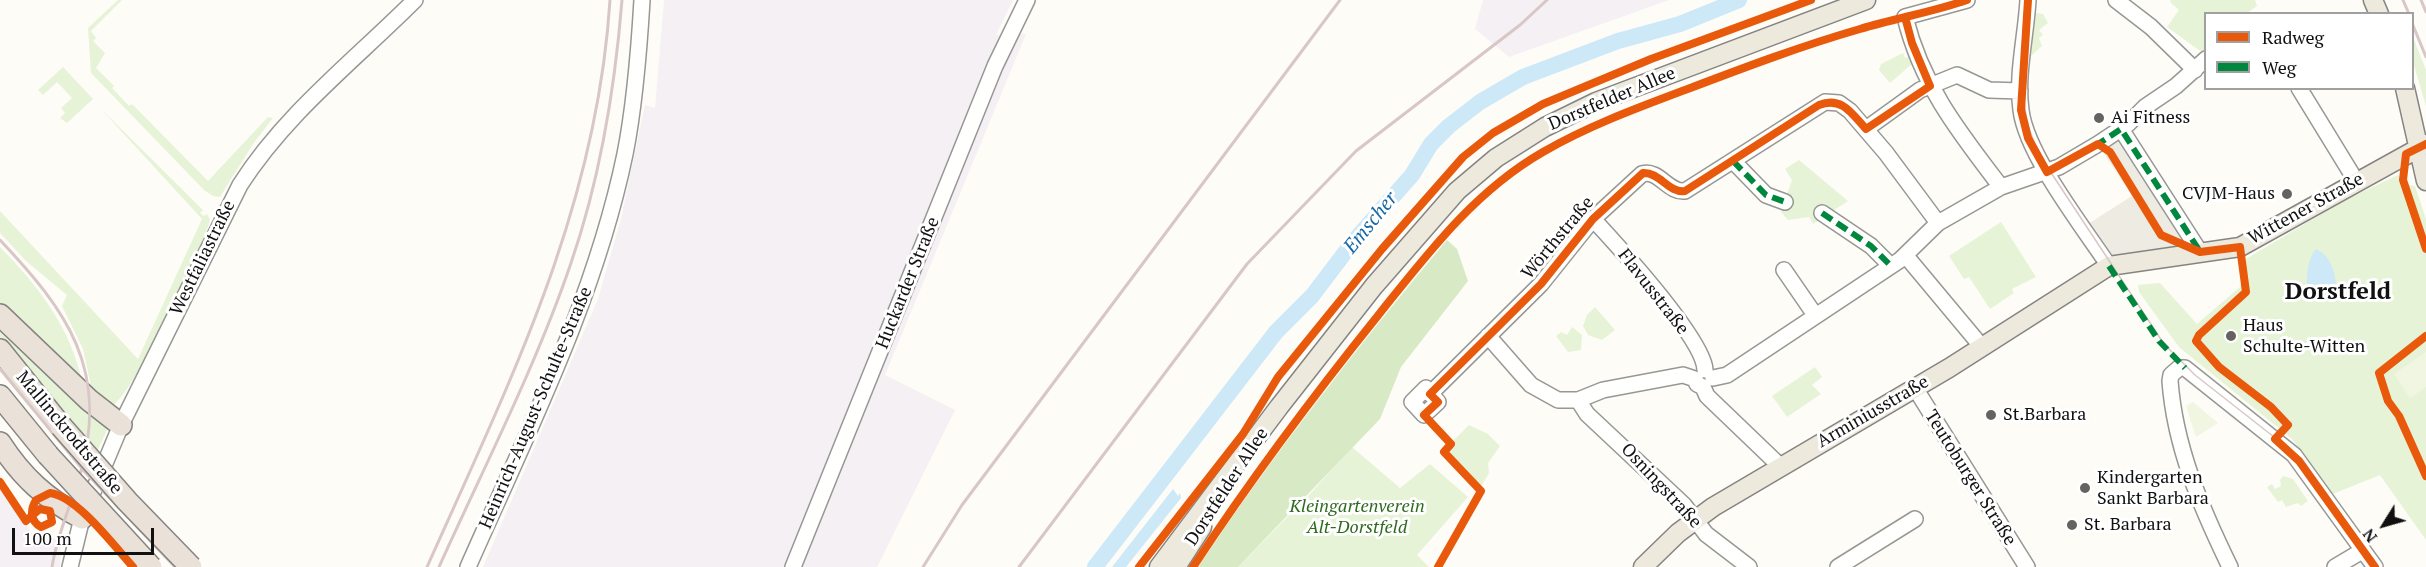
<!DOCTYPE html>
<html>
<head>
<meta charset="utf-8">
<style>
  body { margin:0 }
  #map { position:relative; width:2426px; height:567px; overflow:hidden; background:#fdfcf7; font-family:"PT Serif",serif }
  canvas { display:block }
  .legend { position:absolute; left:2204px; top:12px; width:210px; height:78px; box-sizing:border-box; background:#fff; border:2px solid #a0a0a0; margin:0; padding:8px 10px; list-style:none; font-size:18px; color:#111 }
  .legend li { display:flex; align-items:center; gap:12px; height:30px }
  .legend b { width:30px; border:2px solid #a0a0a0 }
  .north { position:absolute; left:2354px; top:495px; width:60px; height:60px; -webkit-text-stroke:4px #fff; paint-order:stroke; rotate:233deg; font-size:16px; font-weight:700; line-height:24px; text-align:center; color:#111 }
  .north::after { content:''; display:block; margin:auto; width:21px; height:27px; background:#111; clip-path:polygon(50% 0,100% 100%,50% 72%,0 100%) }
  .scale { position:absolute; left:12px; top:528px; width:142px; height:27px; box-sizing:border-box; border:3px solid #111; border-top:0; padding-left:8px; font-size:18px; line-height:21px; white-space:nowrap; color:#111; -webkit-text-stroke:4px #fff; paint-order:stroke }
</style>
</head>
<body>
<div id="map">
<canvas width="2426" height="567"></canvas>
<ul class="legend">
<li><b style="height:8px;background:#e8590c"></b>Radweg</li>
<li><b style="height:8px;background:#00873e"></b>Weg</li>
</ul>
<div class="north">N</div>
<div class="scale">100 m</div>
</div>
<script>
const ctx = document.querySelector('canvas').getContext('2d');
ctx.lineJoin = 'round';
function fillPath(path, color) { ctx.fillStyle = color; ctx.fill(path, 'evenodd'); }
function stroke(path, color, width, dash) { ctx.strokeStyle = color; ctx.lineWidth = width; ctx.lineCap = dash ? 'butt' : 'round'; ctx.setLineDash(dash || []); ctx.stroke(path); }
function drawText(font, color, halo, rows, align = 'center') {
  ctx.font = font + ' "PT Serif",serif'; ctx.lineWidth = 6; ctx.setLineDash([]); ctx.textBaseline = 'middle'; ctx.strokeStyle = halo; ctx.fillStyle = color; for (const [text, x, y, turn = 0] of rows) {
    ctx.save(); ctx.translate(x, y); ctx.rotate((+turn || 0) * Math.PI / 180); ctx.textAlign = isNaN(turn) ? turn : align; if (halo) ctx.strokeText(text, 0, 0); ctx.fillText(text, 0, 0); ctx.restore();
  }
}
fillPath(new Path2D(`
  M664,0H1013L996,35L1026,34L885,375L955,410L877,567H483L598,299L621,219L645,105L655,108Z
  M1483,0H1669L1509,57L1475,29Z
  M0,486L32,533L38,537L61,539L60,567H0Z`), '#f5f0f3');
fillPath(new Path2D(`
  M118,0H122L91,31L96,38L93,41L105,53L96,68L114,86L112,88L129,106L132,104L208,181L268,117L273,118L253,144L220,197L213,196L204,190L91,73L88,28Z
  M2171,0H2255L2257,6L2247,13L2206,14L2205,51L2203,53L2167,27L2179,10L2170,2Z
  M2036,13L2043,14L2048,23L2039,30L2043,35L2039,38L2042,46L2031,56Z
  M2413,37L2426,70V106L2413,62Z
  M1903,53L1905,58L1910,56L1913,63L1890,83L1879,70L1881,64Z
  M63,67L93,99L67,123L60,118L65,113L61,108L72,98L57,82L43,95L38,90Z
  M101,109L203,210L200,213L204,216L207,214L210,220C203,247 131,401 110,407L93,395L83,349L62,306L67,295L26,261L0,233V211L138,359L202,219Z
  M1799,160L1848,201L1813,224L1809,217L1788,220L1781,212L1792,180L1785,169Z
  M2398,175L2409,185L2415,186L2426,219V540L2380,475L2333,494L2292,439L2179,347L2139,292L2138,285L2160,283L2197,324L2240,287L2246,259L2345,200Z
  M2001,222L2036,277L2012,289L2014,293L1990,309L1969,277L1964,279L1949,256Z
  M0,247C40,288 71,328 83,385L0,309Z
  M1595,307L1615,330L1602,340L1588,335L1583,326L1587,315Z
  M0,321L104,424L107,430L97,452L56,409L0,337Z
  M1572,327L1582,335L1581,350L1568,352L1556,336L1561,332L1567,335Z
  M1815,367L1822,377L1812,385L1821,394L1787,417L1772,396Z
  M1469,425L1488,434L1500,446L1488,463L1489,473L1482,485L1479,486L1449,455L1456,444L1453,441Z
  M1352,447L1400,488L1430,464L1468,497L1417,555L1429,567H1238L1309,495Z
  M2283,476L2293,479L2308,501L2301,506L2298,503L2286,507L2282,500L2278,502L2267,487L2272,484L2275,489L2281,486L2280,480Z`), '#e7f3d7');
fillPath(new Path2D(`
  M1447,240L1457,249L1468,281L1401,367L1380,419L1238,567H1198C1274,453 1359,345 1447,240Z`), '#d8eac5');
fillPath(new Path2D(`
  M2426,352V387L2410,398L2394,374Z
  M2193,402L2218,423L2196,437L2186,406Z`), '#f0f6e1');
fillPath(new Path2D(`
  M2126,120L2133,131L2130,133L2201,247L2113,257L2110,256L2088,224L2132,196L2096,141Z`), '#edebe2');
fillPath(new Path2D(`
  M2316,249C2332,256 2337,277 2336,293L2327,302L2310,296C2304,284 2307,259 2316,249Z
  M1173,489L1178,496L1180,493L1181,498L1126,567H1112Z`), '#cde8f7');
stroke(new Path2D(`
  M1095,567L1276,332L1312,296L1353,242L1412,175L1431,144L1449,126L1480,102L1523,77L1618,41L1680,24L1739,0`), '#cde8f7', 16);
const minor = new Path2D(`
  M1967,0L1905,17C1922,86 1959,132 2001,187
  M2028,0C2026,36 2016,75 2021,110C2026,154 2083,227 2109,266
  M2116,0L2151,27L2195,70
  M2299,88L2356,181
  M1866,129L1920,90L1957,75L1989,90L2020,91
  M2121,129L2200,252
  M1733,161L1766,195L1785,202
  M1822,213L1871,246L1890,265
  M1593,219C1617,245 1704,339 1705,370
  M1906,256L1982,347
  M1784,270L1815,315
  M1488,336L1531,385L1558,400H1578L1603,390L1683,375L1695,379L1697,384L1703,387
  M1713,378L1727,375L1900,260L1938,223L2001,187L2059,167L2098,144L2128,124L2145,107L2176,86L2206,59
  M1703,387L1707,396L1780,466
  M1426,388L1438,402L1424,415L1412,402Z
  M1915,388L2027,567
  M1430,394L1541,284L1593,219L1642,174C1659,169 1668,193 1685,191L1825,102L1839,103L1850,111L1886,153L1938,223
  M1578,400L1587,414L1684,505L1706,534L1749,567
  M70,567L82,518L121,425L240,185C286,113 355,60 415,0
  M468,567C527,433 595,299 625,154C635,104 639,51 642,0
  M793,567L995,66L1027,0
  M1838,567L1915,519
  M2230,567C2201,507 2175,448 2170,381L2171,375L2179,368H2185L2294,455L2375,567
  M2335,567L2362,551`);
const major = new Path2D(`
  M2373,0L2379,14
  M2405,88L2426,181
  M1159,567L1279,407L1374,286L1457,191L1496,158L1545,127L1596,102L1866,0
  M1176,567L1202,527
  M1643,567L1678,533L1713,507L1949,368L2109,266L2240,247L2426,144`);
const highway = new Path2D(`
  M0,315L89,400L121,425
  M0,350L61,426
  M0,396L48,455
  M0,443C22,477 46,499 82,518`);
stroke(minor, '#979795', 18);
stroke(major, '#858482', 21);
stroke(highway, '#858482', 24);
stroke(minor, '#fffffe', 15);
stroke(major, '#ede9dc', 18);
stroke(highway, '#eae1d8', 21);
stroke(new Path2D(`
  M2030,0C2028,58 2011,105 2042,159L2164,344L2195,375L2302,459L2378,567`), '#d9c6c7', 1.5);
stroke(new Path2D(`
  M2403,0L2409,14
  M2421,0L2426,12
  M2412,23L2426,57
  M0,240C67,311 109,369 81,471C72,503 57,534 52,567
  M0,369L84,471L175,567
  M427,567C510,381 597,208 610,0
  M439,567C484,467 536,366 571,263C600,179 615,88 622,0
  M923,567L962,505L1340,0
  M1019,567L1247,264L1356,151L1520,25L1547,0`), '#d9c6c7', 3);
const highwayBridge = new Path2D(`
  M61,426L127,501L191,567
  M48,455L151,567`);
stroke(highwayBridge, '#858482', 24, []);
stroke(highwayBridge, '#eae1d8', 21);
stroke(new Path2D(`
  M2095,146L2121,129L2199,250
  M1733,161L1766,195L1785,202
  M1822,213L1871,246L1890,265
  M2109,266L2159,341L2185,368`), '#00873e', 6, [12, 6]);
stroke(new Path2D(`
  M2028,0L2021,110L2028,138L2047,172L2098,144L2110,152L2161,235L2200,252L2240,247L2246,292L2199,335L2196,341L2219,367L2271,407L2288,425L2275,439L2299,461L2375,567
  M2426,144L2406,154L2403,180L2426,249
  M2426,336L2379,373L2388,401L2399,416L2426,476
  M0,482L26,521C31,517 35,512 40,509L50,511L52,522L41,527C30,521 30,510 36,500L50,493C77,496 115,547 133,567
  M1139,567L1243,434L1278,377L1382,249L1463,157L1493,133L1543,104L1651,59L1811,0
  M1193,567C1251,479 1314,395 1380,313C1428,253 1475,191 1543,152C1588,126 1637,108 1685,90C1743,68 1801,46 1860,29C1896,18 1933,12 1967,0
  M1438,567L1481,491L1444,452L1451,444L1424,415L1438,402L1430,394L1541,284L1593,219L1643,173C1660,172 1668,193 1685,191L1819,105C1842,96 1852,114 1866,129L1930,86L1912,43L1905,17`), '#e8590c', 8);
for (const [x, y, r, color] of [
  [2099,118,6,"#646362"],
  [2287,194,6,"#646362"],
  [2231,336,6,"#646362"],
  [1991,415,6,"#646362"],
  [2085,488,6,"#646362"],
  [2072,525,6,"#646362"]
]) { const dot = new Path2D(); dot.arc(x, y, r, 0, 2 * Math.PI); ctx.fillStyle = color; ctx.fill(dot); stroke(dot, '#fff', 2); }
drawText('18px', '#111', '#fff', [
  ["Dorstfelder Allee",1612,99,-23],
  ["Wittener Straße",2306,209,-29],
  ["Wörthstraße",1558,238,-50],
  ["Westfaliastraße",203,258,-64],
  ["Huckarder Straße",908,283,-68],
  ["Flavusstraße",1653,292,52],
  ["Heinrich-August-Schulte-Straße",536,408,-67],
  ["Arminiusstraße",1873,412,-30],
  ["Mallinckrodtstraße",69,433,50],
  ["Teutoburger Straße",1970,478,58],
  ["Osningstraße",1661,486,47],
  ["Dorstfelder Allee",1227,487,-57]
]);
drawText('18px', '#111', '#fff', [
  ["Ai Fitness",2111,118],
  ["CVJM-Haus",2275,194,"right"],
  ["Haus",2243,326],
  ["Schulte-Witten",2243,347],
  ["St.Barbara",2003,415],
  ["Kindergarten",2097,478],
  ["Sankt Barbara",2097,499],
  ["St. Barbara",2084,525]
], 'left');
drawText('italic 18px', '#2f6b1f', '#fff', [
  ["Kleingartenverein",1357,507],
  ["Alt-Dorstfeld",1357,528]
]);
drawText('italic 20px', '#1768a6', '#fff', [
  ["Emscher",1371,223,-51]
]);
drawText('bold 24px', '#111', '#fff', [
  ["Dorstfeld",2338,292]
]);
</script>
</body>
</html>
